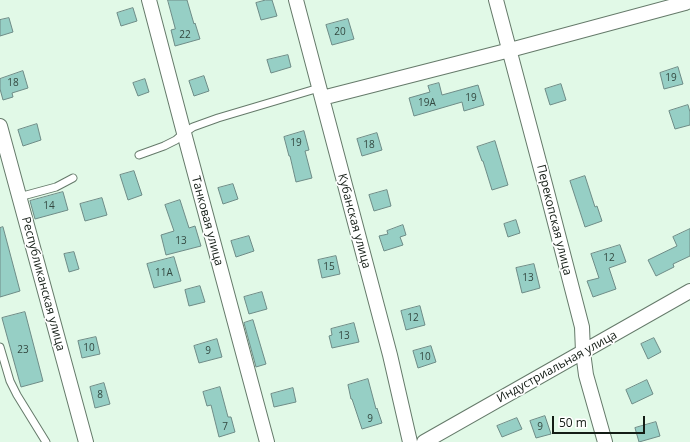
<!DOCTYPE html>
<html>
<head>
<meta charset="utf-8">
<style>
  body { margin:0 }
  #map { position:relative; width:690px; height:442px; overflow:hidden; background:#e1f9e7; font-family:"Open Sans",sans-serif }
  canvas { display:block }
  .scale { position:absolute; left:552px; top:416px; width:93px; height:18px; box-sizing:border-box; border:2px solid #131c15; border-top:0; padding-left:5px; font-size:12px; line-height:14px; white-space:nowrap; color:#131c15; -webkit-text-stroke:3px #fff; paint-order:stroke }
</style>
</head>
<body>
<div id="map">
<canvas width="690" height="442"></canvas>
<div class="scale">50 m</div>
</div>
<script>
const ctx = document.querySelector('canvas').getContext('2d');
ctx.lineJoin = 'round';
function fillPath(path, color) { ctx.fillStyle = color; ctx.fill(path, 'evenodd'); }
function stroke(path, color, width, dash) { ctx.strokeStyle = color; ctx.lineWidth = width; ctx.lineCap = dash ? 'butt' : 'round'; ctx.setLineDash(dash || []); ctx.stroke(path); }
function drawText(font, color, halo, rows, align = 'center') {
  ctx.font = font + ' "Open Sans",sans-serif'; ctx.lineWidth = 3.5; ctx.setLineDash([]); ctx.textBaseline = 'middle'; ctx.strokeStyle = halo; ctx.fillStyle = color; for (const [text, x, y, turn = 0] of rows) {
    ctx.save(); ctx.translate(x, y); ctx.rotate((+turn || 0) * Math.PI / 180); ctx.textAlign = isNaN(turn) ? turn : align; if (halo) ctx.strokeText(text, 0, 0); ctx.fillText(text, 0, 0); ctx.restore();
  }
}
const building = new Path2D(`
  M168,0H187L194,24L195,23L200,39L175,46L171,30L175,29Z
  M266,0H272L277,16L261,20L256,3Z
  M133,8L137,21L121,26L117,13Z
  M9,18L13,32L0,36V20Z
  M348,19L354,39L332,45L326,25Z
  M288,55L291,67L271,73L267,60Z
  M678,67L683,84L664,89L660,73Z
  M23,71L28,88L12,93L13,97L3,100L0,89V79Z
  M204,76L209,91L194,96L189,81Z
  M145,79L149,92L138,96L133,83Z
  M439,83L442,95L478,85L484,105L464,111L462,102L414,116L409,98L430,92L428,86Z
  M561,84L566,100L550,105L545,89Z
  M688,105L690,112V125L675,129L669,111Z
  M37,124L41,140L23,146L18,130Z
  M304,131L309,150L305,151L312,178L296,182L290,156H289L284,137Z
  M377,133L382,150L362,156L357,139Z
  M495,141L508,185L492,190L483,161H482L477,147Z
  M134,171L142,195L128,200L120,175Z
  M585,176L595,207L597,206L602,221L585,227L570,181Z
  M233,184L238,199L223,204L218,188Z
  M387,190L391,206L374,211L369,195Z
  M63,192L68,210L35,219L30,201Z
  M102,198L107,215L85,221L80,204Z
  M180,200L189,228L195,226L201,246L166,255L161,235L174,231L165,205Z
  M516,220L520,233L508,237L504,224Z
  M403,225L406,235L400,237L403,245L384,251L379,236L388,234L387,231Z
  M3,227L20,291L0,297V228Z
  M690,229V256L673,264L674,267L656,276L648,260L677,246L673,237Z
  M249,236L254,251L236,257L231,241Z
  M620,245L626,262L609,268L616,289L593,297L587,281L599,278L591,254Z
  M74,252L79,269L69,272L64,254Z
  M336,256L340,274L322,278L318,260Z
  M174,257L181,281L154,288L147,264Z
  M534,264L540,288L522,293L516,268Z
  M200,286L205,302L189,306L185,290Z
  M262,292L267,309L249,314L244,297Z
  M420,306L425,325L406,330L401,311Z
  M25,312L43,381L21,387L2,318Z
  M253,320L266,364L256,367L244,323Z
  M354,323L359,342L332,348L329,336L332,335L331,329Z
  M96,337L100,354L82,358L78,341Z
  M654,338L661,352L648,359L641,344Z
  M217,339L222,357L199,363L194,346Z
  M431,346L436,362L418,368L413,351Z
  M368,379L376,409L377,408L382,423L362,429L352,399H351L348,385Z
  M647,380L653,394L632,404L626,390Z
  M104,383L110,404L95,408L90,387Z
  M220,387L228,417H231L235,432L219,437L211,405L207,406L203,392Z
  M293,388L296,402L274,407L271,394Z
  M545,416L551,434L536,438L530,421Z
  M517,418L522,429L502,437L497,426Z
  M656,422L660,436L639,442L635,428Z`);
fillPath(building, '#96cfc5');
stroke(building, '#6e8c87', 1);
const service = new Path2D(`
  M139,155L164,146L176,140L184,133L193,127L218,118L319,88
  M19,197L56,187L73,178
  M0,347L10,381L17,395L46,442`);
const minor = new Path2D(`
  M149,0L184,133L267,442
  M296,0L390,355L410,442
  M496,0L546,188L582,327L583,352L586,375L605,442
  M322,98L510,50L685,3L690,1
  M0,126L86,442
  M424,442L690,291`);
stroke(service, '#657a6a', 9);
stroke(minor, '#657a6a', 16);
stroke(service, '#fff', 7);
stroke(minor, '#fff', 14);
drawText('10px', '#344941', null, [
  ["20",340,32],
  ["22",185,35],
  ["19",671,78],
  ["18",13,83],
  ["19",471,98],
  ["19А",427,103],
  ["19",296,143],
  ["18",369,145],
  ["14",49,206],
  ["13",181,241],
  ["12",609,258],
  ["15",329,267],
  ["11А",164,273],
  ["13",528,278],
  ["12",413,318],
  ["13",344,336],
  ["10",89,348],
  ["23",23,350],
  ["9",208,351],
  ["10",425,357],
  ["8",100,395],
  ["9",370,419],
  ["7",225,427],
  ["9",540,427]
]);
drawText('12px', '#131c15', '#fff', [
  ["Перекопская улица",554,220,76],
  ["Танковая улица",207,221,75],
  ["Кубанская улица",354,221,75],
  ["Республиканская улица",43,284,75],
  ["Индустриальная улица",557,367,-29]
]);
</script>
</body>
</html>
